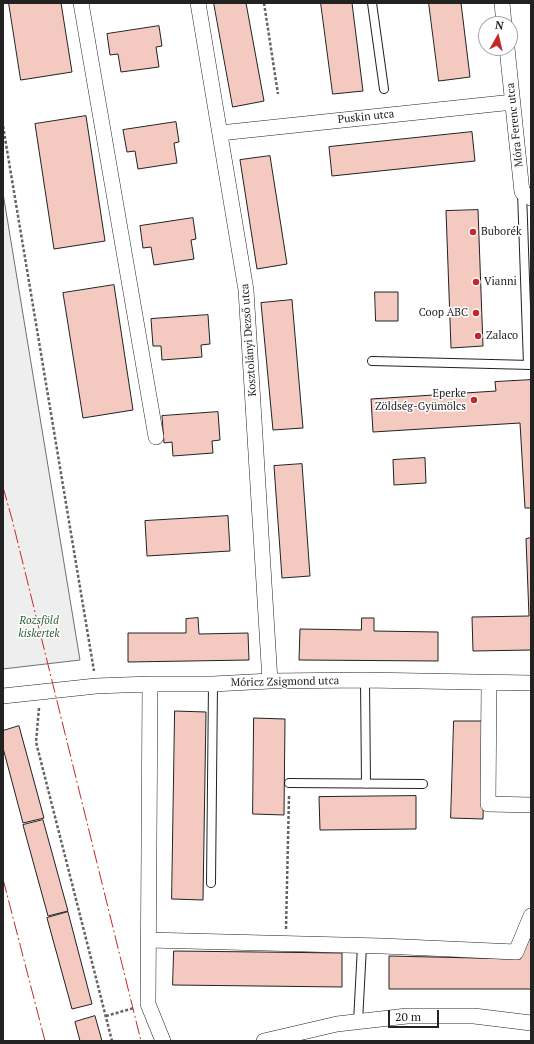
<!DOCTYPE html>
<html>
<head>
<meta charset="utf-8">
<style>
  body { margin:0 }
  #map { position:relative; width:534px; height:1044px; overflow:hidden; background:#fff; font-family:"PT Serif",serif }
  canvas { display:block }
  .frame { position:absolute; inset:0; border:4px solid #222; pointer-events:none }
  .north { position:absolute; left:478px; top:16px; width:40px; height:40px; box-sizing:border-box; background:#fff; border:1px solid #a7a7a7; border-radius:50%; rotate:8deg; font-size:11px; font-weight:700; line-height:16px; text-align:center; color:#222 }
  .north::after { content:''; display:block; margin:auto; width:14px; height:18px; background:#c62828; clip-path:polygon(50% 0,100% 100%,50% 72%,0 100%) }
  .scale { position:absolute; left:388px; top:1010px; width:51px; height:18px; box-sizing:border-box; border:2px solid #222; border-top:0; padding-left:5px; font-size:12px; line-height:14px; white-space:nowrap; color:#222; -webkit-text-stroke:3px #fff; paint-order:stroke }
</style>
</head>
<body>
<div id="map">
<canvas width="534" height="1044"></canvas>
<div class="frame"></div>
<div class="north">N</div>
<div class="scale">20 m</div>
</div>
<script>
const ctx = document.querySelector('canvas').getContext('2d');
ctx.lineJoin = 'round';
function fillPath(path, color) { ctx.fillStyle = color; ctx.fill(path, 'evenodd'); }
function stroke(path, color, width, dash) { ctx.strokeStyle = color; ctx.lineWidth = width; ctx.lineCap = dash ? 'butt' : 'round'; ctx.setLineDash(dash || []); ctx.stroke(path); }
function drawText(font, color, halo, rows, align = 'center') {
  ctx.font = font + ' "PT Serif",serif'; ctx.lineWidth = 3; ctx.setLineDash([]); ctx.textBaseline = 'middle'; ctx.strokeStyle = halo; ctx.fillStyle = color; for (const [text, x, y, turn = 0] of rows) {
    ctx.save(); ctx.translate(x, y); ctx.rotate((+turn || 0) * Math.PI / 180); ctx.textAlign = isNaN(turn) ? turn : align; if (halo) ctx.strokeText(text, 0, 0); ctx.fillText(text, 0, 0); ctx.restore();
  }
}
const green = new Path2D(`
  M3,193L80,660L3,669Z`);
fillPath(green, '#eee');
stroke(green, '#6f6f6f', 1);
const building = new Path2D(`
  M9,3H61L72,72L21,80Z
  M214,3H246L264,101L233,107Z
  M321,3H352L363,91L333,94Z
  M429,3H461L470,77L439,81Z
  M159,26L162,46L156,47L159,67L121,72L118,54L110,55L107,34Z
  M86,116L105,241L54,249L35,124Z
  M176,122L179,142L174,143L177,163L138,169L135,151L127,152L123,130Z
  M472,132L475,161L332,176L329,147Z
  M270,156L287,264L257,269L240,160Z
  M478,210L483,346L451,348L446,211Z
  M193,218L196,239L191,240L194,259L154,265L151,247L143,248L140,226Z
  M114,285L133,410L83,418L63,293Z
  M375,292H398V321H376Z
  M292,300L303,428L273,430L261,303Z
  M208,315L210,344L201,345L202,357L162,360L161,346H153L151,319Z
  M531,380V508H525L520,423L373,432L371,399L496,391L495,382Z
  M218,412L220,440L212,441L213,453L173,456L172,442L164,443L162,416Z
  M425,458L426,483L394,485L393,460Z
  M302,464L310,576L282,578L274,466Z
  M228,516L230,551L147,556L145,521Z
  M531,538V650L473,651L472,617L529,616L526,539Z
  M198,618L199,634L248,633L249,660L128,662V633H186V619Z
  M362,618H374V631L438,632V661L299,660L300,629L361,630Z
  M175,711L206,712L203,900L172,899Z
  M254,718L285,719L284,815L253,814Z
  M454,721H485L483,819L451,818Z
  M19,726L44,818L23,823L3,748V731Z
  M416,796V829L320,830L319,797Z
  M43,820L68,911L48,916L23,825Z
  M68,912L92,1004L72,1009L47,918Z
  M531,935V989H389V956L520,959Z
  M174,951L342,953V987L173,985Z
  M95,1016L102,1041H80L75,1022Z`);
fillPath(building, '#f3c9c0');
stroke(building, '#222', 1);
const service = new Path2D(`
  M372,3L384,89
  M522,192L528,365
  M372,361L531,365
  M365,680L366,784
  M289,783L423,784
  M211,883L213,684
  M358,1022L362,946`);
const minor = new Path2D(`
  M81,3L156,437
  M198,3L246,290L270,681
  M502,3L504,24
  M507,48L522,192L531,198
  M220,133L513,102
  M489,682L488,804L531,805
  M150,684L148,1004L163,1041
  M3,696L96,686L150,684H213L270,681L365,680L531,683
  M148,940L382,946L516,952L531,916
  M264,1041L337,1024L407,1016H474L531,1023`);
stroke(service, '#222', 10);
stroke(minor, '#222', 16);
stroke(new Path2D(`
  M264,3L278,94
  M3,126L94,671
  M39,708L36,742L112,1041
  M286,929L289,796
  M106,1016L134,1008`), '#646464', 2.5, [3, 2]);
stroke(service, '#fff', 8);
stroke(minor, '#fff', 15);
stroke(new Path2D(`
  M3,487L12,519L141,1041
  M3,879L45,1041`), '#c62828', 1, [14, 3, 2, 3]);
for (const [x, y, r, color] of [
  [473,232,4,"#c62828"],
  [476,282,4,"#c62828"],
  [476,313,4,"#c62828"],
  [478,336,4,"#c62828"],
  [474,400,4,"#c62828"]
]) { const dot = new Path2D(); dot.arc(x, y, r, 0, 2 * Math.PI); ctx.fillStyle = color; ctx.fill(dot); stroke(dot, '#fff', 1.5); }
drawText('11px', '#222', '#fff', [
  ["Puskin utca",366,117,-6],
  ["Móra Ferenc utca",515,125,-96],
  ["Kosztolányi Dezső utca",249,340,-94],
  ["Móricz Zsigmond utca",285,682,-1]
]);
drawText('11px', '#222', '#fff', [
  ["Buborék",481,232],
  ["Vianni",484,282],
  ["Coop ABC",468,313,"right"],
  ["Zalaco",486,336],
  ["Eperke",466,394,"right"],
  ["Zöldség-Gyümölcs",466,407,"right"]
], 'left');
drawText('italic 11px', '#2f5e38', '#fff', [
  ["Rozsföld",39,621],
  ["kiskertek",39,634]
]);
</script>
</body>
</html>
